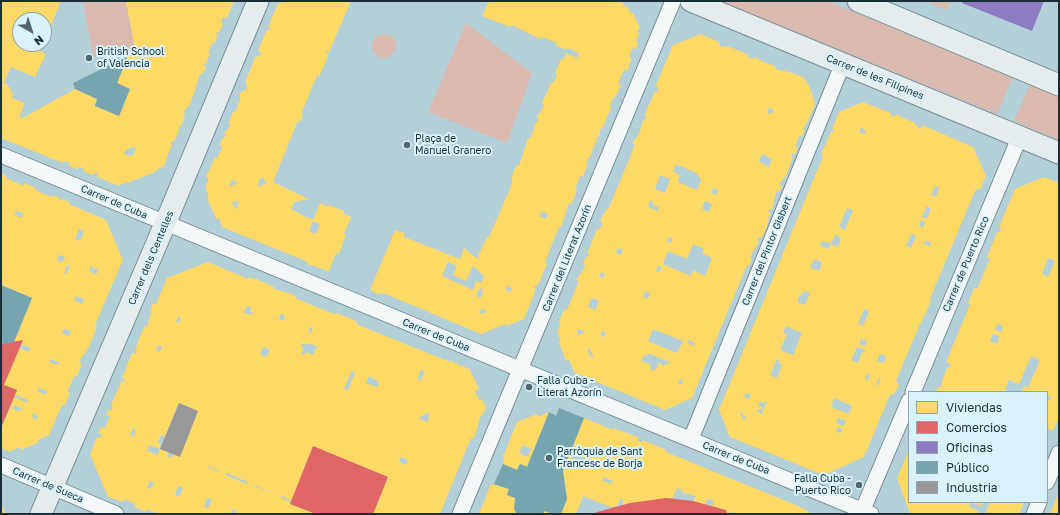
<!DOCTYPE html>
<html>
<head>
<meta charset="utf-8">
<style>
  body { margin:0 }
  #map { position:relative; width:1060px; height:515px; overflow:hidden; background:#b3cfd8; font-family:"Golos Text",sans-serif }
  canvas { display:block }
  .frame { position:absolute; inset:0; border:2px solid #1a2f35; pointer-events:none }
  .legend { position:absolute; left:908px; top:391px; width:140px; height:112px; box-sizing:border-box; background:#daf3fb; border:1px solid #8da5ac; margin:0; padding:5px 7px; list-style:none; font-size:12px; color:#1a2f35 }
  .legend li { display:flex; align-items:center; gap:8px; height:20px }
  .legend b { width:20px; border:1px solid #8da5ac }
  .north { position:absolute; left:12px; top:12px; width:40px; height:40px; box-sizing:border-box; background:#daf3fb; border:1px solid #8da5ac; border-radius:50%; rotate:141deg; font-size:11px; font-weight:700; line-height:16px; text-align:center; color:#1a2f35 }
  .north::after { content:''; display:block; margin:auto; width:14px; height:18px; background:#50676e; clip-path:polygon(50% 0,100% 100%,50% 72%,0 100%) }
</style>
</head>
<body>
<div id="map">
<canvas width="1060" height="515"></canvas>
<div class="frame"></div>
<ul class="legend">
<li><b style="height:11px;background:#ffd966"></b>Viviendas</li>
<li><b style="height:11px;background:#e06666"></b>Comercios</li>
<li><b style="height:11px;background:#8e7cc3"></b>Oficinas</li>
<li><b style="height:11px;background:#76a5af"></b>Público</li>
<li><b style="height:11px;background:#999"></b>Industria</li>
</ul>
<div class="north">N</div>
</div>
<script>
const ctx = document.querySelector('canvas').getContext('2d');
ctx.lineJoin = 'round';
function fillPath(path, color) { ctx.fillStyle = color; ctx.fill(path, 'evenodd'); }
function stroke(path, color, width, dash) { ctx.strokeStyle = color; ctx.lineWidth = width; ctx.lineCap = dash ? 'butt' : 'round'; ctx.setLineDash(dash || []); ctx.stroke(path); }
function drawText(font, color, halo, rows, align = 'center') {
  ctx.font = font + ' "Golos Text",sans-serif'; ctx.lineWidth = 4; ctx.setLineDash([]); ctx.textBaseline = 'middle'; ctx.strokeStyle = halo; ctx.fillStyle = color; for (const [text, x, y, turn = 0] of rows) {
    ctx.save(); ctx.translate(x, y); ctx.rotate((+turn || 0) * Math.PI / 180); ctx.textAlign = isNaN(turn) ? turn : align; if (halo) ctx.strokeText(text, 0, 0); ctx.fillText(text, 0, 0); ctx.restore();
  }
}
fillPath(new Path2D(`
  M83,1H126L135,49L93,57Z
  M720,1H827L1013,77L997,114Z
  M926,1H950L946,10Z
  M466,23L532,73L507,143L428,112Z
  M372 46a12 12 0 1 1 24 0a12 12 0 1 1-24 0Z
  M1030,84L1059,96V140L1014,121Z`), '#dab9ae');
fillPath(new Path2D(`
  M1,1H61L44,42V20H20V44H40L38,50L46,54L35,77L11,67L4,83L8,85L13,95L12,98L25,103L20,115L21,119L75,89L97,99L95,106L119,116L130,89L117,83L127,59L126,57L132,54L136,55L126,1H234L227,18L223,17L221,22L223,23L219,33L217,32L216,34L218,35L214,44L212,43L208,53L210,54L206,64L204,63L203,65L206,66L202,75L200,74L198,80L191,103L185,110L184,113L185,115L181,126L178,127L179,130L175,141H172L170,144L172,145L163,168L161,167L153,173L130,182L120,184L119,186L97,177L98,174L95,173L92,175L83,171L84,169L79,167L78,169L69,166V163L65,161L63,163L1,138ZM133,147L136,148L134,154L130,156L124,154L126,150Z
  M279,1H348L350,3L340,27L337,26L339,29L329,52L327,51L326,53L329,54L319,77L317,75L316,78L302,112V119L297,123L273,182L309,199L294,202L291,209L304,216L313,220L320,203L328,207L329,205L344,211L343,213L351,217L344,234L346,235L339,254L336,253L329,271L307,264L308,262L222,227L219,218L216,219L207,198L209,196L205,187L209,178L206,177L215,157L217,158L222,147L220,145L221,140L226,136L224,133L231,125L228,124L234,110L236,112L238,102L240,103V93L246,89L247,85L245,83L255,57L260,56L261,53L258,51L267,29L270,30L271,28L268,27L278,3L281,4L282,3ZM262,177L267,183L258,187L259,180ZM232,180L238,183L229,187ZM236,201L239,202L236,210L232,203ZM313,221L320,224L316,234L309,231Z
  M489,1H619L624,3L623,6L628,7L631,14L633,13L640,28L637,30L639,34L636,41L638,43L636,49L633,48L629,57L632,58L627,71L624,70L621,76L618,84L621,85L615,98L613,97L610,105L611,108L602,129H600V133L599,137H596L597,140L596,143L595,142L594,148L591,149L593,151L586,163H588L583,177L580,176L578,181L575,190L577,191L571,204L569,203L561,227L560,226L556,234L545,262L547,264L538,285L534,287V288L536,289L524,319L506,326L505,324L481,334L383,293L378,294L370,290L395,230L404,233V237L460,259L464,248L479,260L478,256L486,239L489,237L508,193L513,180L511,179L516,165L519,166L528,138L530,139L533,132H531L535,128L534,126L539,119L537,117L539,113H541V108H543L544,105L542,103L551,83L554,82L557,74L555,73L561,59L563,60L566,53L577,58L579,53L568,48L567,50L556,46L557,43L541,37L540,39L512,25L510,27L482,16ZM542,211L548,214L546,219L539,216ZM448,262L457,266L453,275L466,281L473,266L484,276L481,283L476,281L473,290L442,276ZM507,286L513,288L510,292L505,291ZM483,288L481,298L476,296L478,290ZM485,309L487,312L481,314L479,311Z
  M701,34L719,42L720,46L724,47L727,46L747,54L749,58L752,59L755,57L761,61L775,66L776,69L780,70L789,72L803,77L809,86L815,103L808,121L805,126L803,127V129L805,130L802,136L800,135L795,146L798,147L795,154L792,153L791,156L793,157L786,176L780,183L779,185L782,186L779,192L777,191L775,196L772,210L770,209L768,212L771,213L768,219L769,220L764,234L761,238L758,237L757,240L759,241L750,257L752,258L749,266L747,265L692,398L665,410L592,380L590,382L582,379L583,376L574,372L569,360L566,361L559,343L561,342L557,332L561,323L559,322L564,309L567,310L579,281L576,280L584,269L585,265L583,264L586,256L588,257L590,255L587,254L597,229H600L603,223L600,222L606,209L608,210L635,145L632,144L640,132L643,119L645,120L647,116H644L655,91L657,92L658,89L656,85L673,45ZM769,108L774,110L772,114L767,112ZM762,154L772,159L769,167L759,162ZM676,164L696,173L701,180L697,190L678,182L680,175L673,172ZM660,175L670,179L665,193L655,189ZM713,188L718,190L716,195L711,193ZM650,200L653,202L652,205L659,207L657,211L648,207ZM705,201L712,204L709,212L702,209ZM669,237L673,239L671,243L667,242ZM693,244L704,249L702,253L712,258L705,276L693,270L691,276L663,264L668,251L687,259ZM618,248L623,250L621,255L616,253ZM658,266L662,267L659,272L656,271ZM601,272L605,274L603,278L599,276ZM645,291L650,293L648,299L643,297ZM592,298L599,301L595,310L588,307ZM578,329L586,332L578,335L577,332ZM653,329L683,341L677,353L648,341ZM602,331L606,333L604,337L600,336ZM688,340L695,343L694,346L688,343ZM590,349L594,358L590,356L587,350ZM647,353L670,362L663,366L660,363L657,364L658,368L651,371L650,364L641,361L644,355L648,356ZM682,380L683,383L679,385L678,382Z
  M863,102L891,113V117L897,115L915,123L917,127L921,129L922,125L973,147L986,176L980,190L976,189L975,191L929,301H931L925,315H924L922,322L920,324L896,381L899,385L895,393L890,395L864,457L826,474H821L730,437L719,410L823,156L821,155L826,143L831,132H833L834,130L832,129L839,112ZM861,127L866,131L864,134L859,132ZM935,186L939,188L936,197L931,195ZM927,206L931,208L927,219L922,217ZM847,208L853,210L845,230L839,227ZM921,220L925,222L923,228L919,226ZM911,234L916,236L911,248L906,246ZM835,235L841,238L838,247L831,244L829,249L820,246L822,241L831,244ZM925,240L931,243L929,246L924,244ZM814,259L822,262L819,271L810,268ZM804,291L810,293L805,305L797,302L800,294L802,295ZM864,309L869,311L863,326L858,324ZM786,326L802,333L793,355L780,350L787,334L783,333ZM861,339L867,341L865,346L859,344ZM857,347L865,350L864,353L862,352L858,363L851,360ZM880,354L886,357L884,363L877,361ZM777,359L780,360L778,363L782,365L777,378L770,375ZM867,374H870L868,381L865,379ZM879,378L881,379L878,386L876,384ZM746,393L751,395L749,399L744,397ZM834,398L852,406L849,414L831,407ZM765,401L767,402L764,408L758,406L760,402L764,404ZM764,408L762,414L756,411ZM741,412L746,418L744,421L740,414ZM838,418L846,421L843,426L836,423ZM838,427L842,429L841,432L838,433L836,431Z
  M1,173L7,176L6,178L24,186V183L36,188L35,190L51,197L52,195L60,198L59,200L61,201L62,199L70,202L69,204L106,220L123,260L95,325L97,326L95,332L88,349L85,354L84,353L79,363L82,364L77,376L75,375L67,392L70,393L65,405H62L49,435L38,440L39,442L21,450L20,447L9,452L1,448V427L10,407L17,411L23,409L14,405V408L10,406L14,397L27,403L28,400L15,395L17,390L4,385L19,348L29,352L30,348L21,344L23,340L14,342L32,298L1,285ZM16,211L24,214L22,218L14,214ZM79,229L84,231L80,241L75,239ZM59,255L64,256L65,260L60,262L57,260ZM67,265L70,266L66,274L64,273ZM91,266L94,267L92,269H99L96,275L89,271ZM76,296L84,299L82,304L74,300ZM64,329L71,331L69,336L62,333ZM50,359L59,362L58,365L49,362ZM38,388L47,391L46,395L37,391ZM35,413L38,418L34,420L32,415Z
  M1044,177L1059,183V418L1053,431L1047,428V399L1049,401L1051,397L1047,395V392H1021L1024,386L1028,388L1040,360L1031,356L1019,384L1009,380L1004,392H936L938,387L940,388L947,367L949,368L951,364L946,362L970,304L968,303L971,296L974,288L977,289L990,258L987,257L997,232H1000L1001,228L999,227L1015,189ZM1048,258L1055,261L1048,277L1042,274ZM998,323L1003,328L1001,332L995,330ZM993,334L999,336L997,344L990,341Z
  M208,262L248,279L249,277L256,279L274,287V289L292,294L296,296L295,298L331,313L339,314L352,319L357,322L356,324L445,360L448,359L449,362L453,361L455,364L458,363L460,367L464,365L466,369L469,368L479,389L475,391L479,400L482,399L486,408L480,418L474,439L471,438L440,514H373L388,477L313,446L292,501L282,496L281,498L291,502L290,504L316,514H234L236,510L233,509L231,514H158L147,509L146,512L134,507L135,504L125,499L124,502L108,497L90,454L97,437L100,438L102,434L98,433L101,427L105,428L110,416L106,415L109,409L112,410L113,408L111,406L113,400L122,381L124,382L125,380L122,378L132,353L136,354L137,352L135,351L140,336L145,326L147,327L153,303L156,304L167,278ZM248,306L251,308L250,312L253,313L252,315L243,312ZM281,314L285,316L283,321L279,319ZM178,317L181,318L179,323L176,322ZM310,327L313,328L311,333L308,332ZM302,343L307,345L308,343L317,346L313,355L306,352L304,355L301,354L304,348L301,347ZM158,345L162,347L160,352L156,350ZM263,347L270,350L266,357L260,354ZM421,370L425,372L421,380L417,379ZM352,371L355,373L348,390L344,389ZM369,376L379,382L377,387L366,383ZM179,403L198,411L180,457L173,454L172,458L167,456L169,453L160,449L158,455L147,451L149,445L160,449L161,445L158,442L161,435L165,437ZM429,412L428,422L419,419L420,417ZM133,428L136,430L133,437L130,436ZM401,457L408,460L406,465L399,462ZM208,466L220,471V472L208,467ZM226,473L248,482L247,484L225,475ZM150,481L154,482L151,489L147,488ZM254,485L276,494L253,486ZM178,486L183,488L179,497L175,495ZM207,498L212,500L208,508L204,507Z
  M549,412L527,467L520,464L517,470L503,464L505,458L503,457L517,422L537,414L538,417ZM523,445L531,449L528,457L519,453Z
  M584,418L613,430L614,428L639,438L638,441L642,442L643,440L666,450V452L798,506L808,511L810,514H736L731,512L727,514L726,510L712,506L714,501L707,499L705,505L693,501L696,496L681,492L682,490L677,488L673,498H666L622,505L624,500L620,499L617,506L611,507L585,497L584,494L576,514H561L567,499L563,471ZM574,454L589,460L588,463L579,460L577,464L571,461ZM603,477L613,481L611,484L602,480Z
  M909,450V502H983L981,506L970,502L969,507L979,511L978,514H910L897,478Z
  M491,484L509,489L507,495L515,498L514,509L517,514H479Z
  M1059,493V514H1050L1056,499Z
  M990,502H1024L1019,514H985Z
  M1,504L3,508L5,514H1Z
  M545,511L552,514H542Z`), '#ffd966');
fillPath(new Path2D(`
  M23,340L4,385L17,390L1,428V344Z
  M313,446L388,477L373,514H316L290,504Z
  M666,498L693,501L726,510L727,514H590L630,503Z`), '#e06666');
fillPath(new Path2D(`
  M962,1H1044L1032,31L962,3Z`), '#8e7cc3');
fillPath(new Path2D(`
  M126,57L127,59L117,83L130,89L119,116L95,106L97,99L75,89L73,83Z
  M1,285L32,298L14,342L1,344Z
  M559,408L584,418L563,471L567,499L561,514H552L545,511L542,514H517L514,509L515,498L507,495L509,489L494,484L503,464L517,470L520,464L527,467L549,412L556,416Z`), '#76a5af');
fillPath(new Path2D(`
  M179,403L198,411L180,457L160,449Z`), '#999');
const street = new Path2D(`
  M1,155L871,514
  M913,392L1020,136
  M691,439L843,63
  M1,465L116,514
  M1047,482L1059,453
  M460,514L673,1
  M861,514L909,401
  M1034,514L1039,502`);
const secondary = new Path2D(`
  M691,1L1059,153
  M858,1L1059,85
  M41,514L165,224L258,1`);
stroke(street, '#768d94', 17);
stroke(secondary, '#768d94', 23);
stroke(street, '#f4f8f9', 15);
stroke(secondary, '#e4ecee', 21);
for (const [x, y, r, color] of [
  [89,58,4,"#50676e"],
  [407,145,4,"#50676e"],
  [529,387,4,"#50676e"],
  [549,458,4,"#50676e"],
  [859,485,4,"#50676e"]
]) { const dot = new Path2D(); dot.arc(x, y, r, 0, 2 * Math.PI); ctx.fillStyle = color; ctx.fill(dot); stroke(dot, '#daf3fb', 1.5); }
drawText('10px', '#1a2f35', '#daf3fb', [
  ["British School",97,52],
  ["of Valencia",97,64],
  ["Plaça de",415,139],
  ["Manuel Granero",415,151],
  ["Falla Cuba -",537,381],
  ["Literat Azorín",537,393],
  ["Parròquia de Sant",557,452],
  ["Francesc de Borja",557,464],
  ["Falla Cuba -",851,479,"right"],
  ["Puerto Rico",851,491,"right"]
], 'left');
drawText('10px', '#1a2f35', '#daf3fb', [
  ["Carrer de les Filipines",875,77,22],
  ["Carrer de Cuba",114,202,23],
  ["Carrer del Pintor Gisbert",767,251,-68],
  ["Carrer dels Centelles",151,258,-67],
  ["Carrer del Literat Azorín",567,258,-68],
  ["Carrer de Puerto Rico",966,264,-67],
  ["Carrer de Cuba",436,335,22],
  ["Carrer de Cuba",736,458,22],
  ["Carrer de Sueca",48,485,23]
]);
</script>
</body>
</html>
